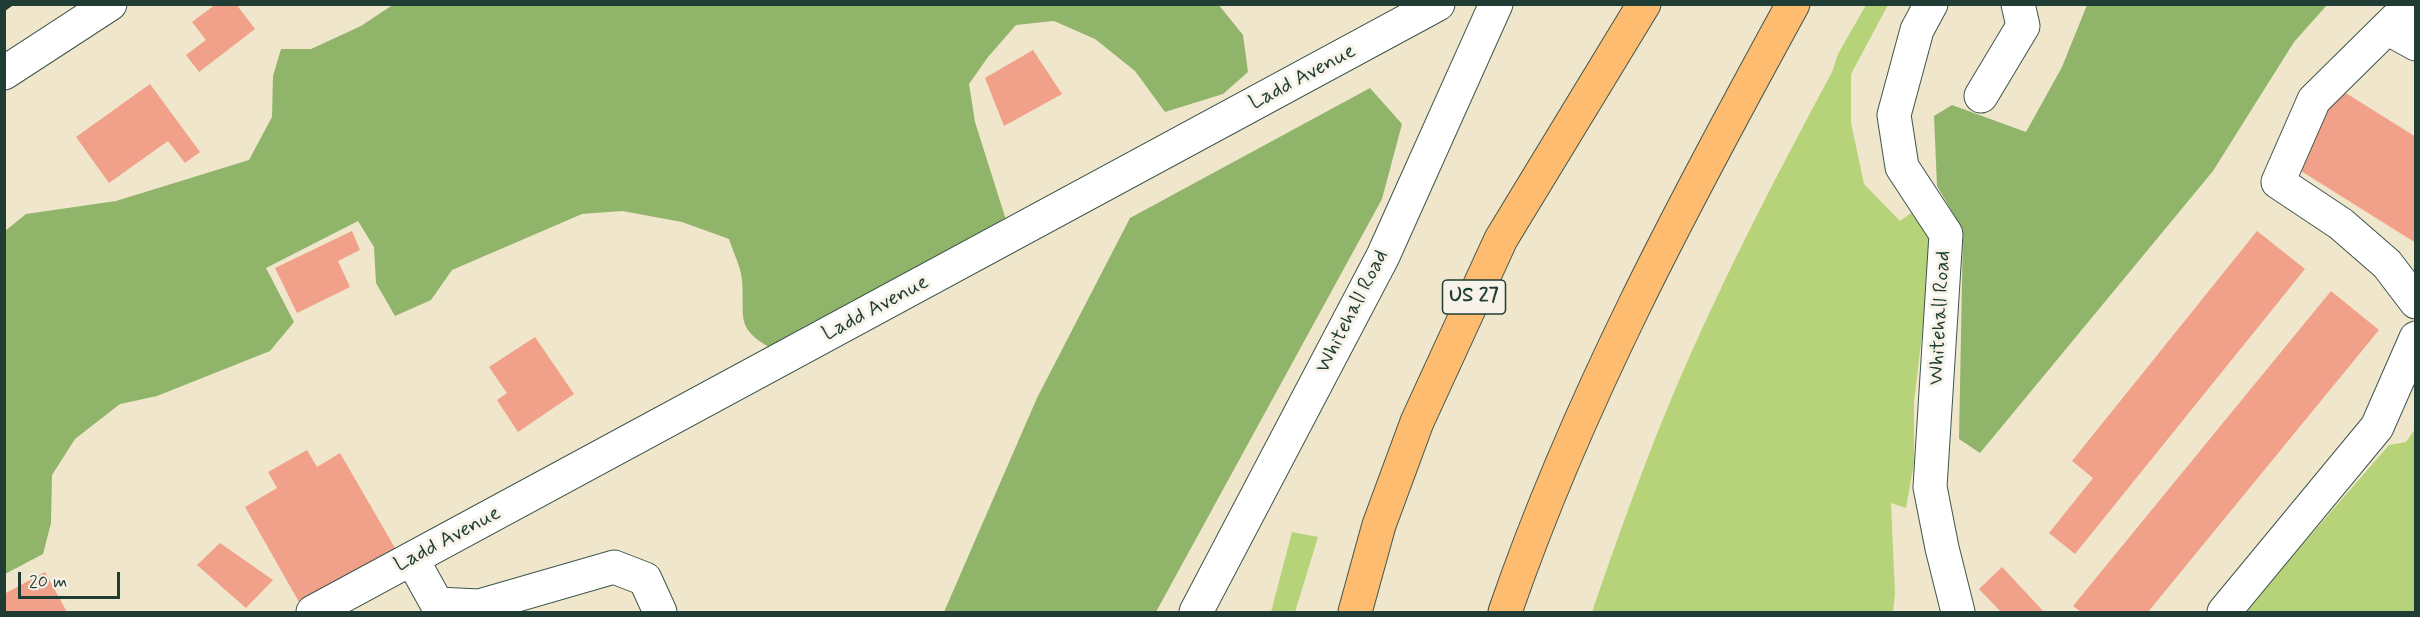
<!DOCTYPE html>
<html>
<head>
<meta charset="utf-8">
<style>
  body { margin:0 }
  #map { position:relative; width:2420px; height:617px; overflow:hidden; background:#f0e6cb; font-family:Mynerve,sans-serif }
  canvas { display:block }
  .frame { position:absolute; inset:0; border:6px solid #1f3d34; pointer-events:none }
  .scale { position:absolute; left:18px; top:572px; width:102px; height:27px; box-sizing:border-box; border:3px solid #1f3d34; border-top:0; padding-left:8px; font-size:18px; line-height:21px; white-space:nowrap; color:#1f3d34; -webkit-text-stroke:4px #f7f3e8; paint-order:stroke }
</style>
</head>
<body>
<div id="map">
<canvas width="2420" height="617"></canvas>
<div class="frame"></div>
<div class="scale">20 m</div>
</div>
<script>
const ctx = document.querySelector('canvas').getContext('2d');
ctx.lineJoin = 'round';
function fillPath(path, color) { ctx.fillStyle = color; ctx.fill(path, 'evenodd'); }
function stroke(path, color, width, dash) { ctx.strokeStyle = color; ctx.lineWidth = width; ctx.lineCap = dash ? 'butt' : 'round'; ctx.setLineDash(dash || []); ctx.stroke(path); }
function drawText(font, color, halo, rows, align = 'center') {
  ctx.font = font + ' Mynerve,sans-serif'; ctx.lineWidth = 6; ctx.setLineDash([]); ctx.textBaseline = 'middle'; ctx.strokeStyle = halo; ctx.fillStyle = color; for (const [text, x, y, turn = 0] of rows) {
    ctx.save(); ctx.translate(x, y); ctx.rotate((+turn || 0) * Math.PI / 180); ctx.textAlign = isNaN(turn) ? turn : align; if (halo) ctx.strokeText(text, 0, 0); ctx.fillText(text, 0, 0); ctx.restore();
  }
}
fillPath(new Path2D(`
  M1866,5H1888L1851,74V123L1864,184L1900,221L1911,213L1928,235L1931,259L1914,402V463L1906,508L1891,503L1895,593L1893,612H1592C1620,531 1649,449 1684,369C1728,268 1780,169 1832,72L1838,54Z
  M2415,429V612H2244L2389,445L2406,442Z
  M1292,532L1318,537L1295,612H1271Z`), '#b6d37a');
fillPath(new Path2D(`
  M394,4H1218L1243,35L1248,72L1223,94L1165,112L1135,71L1095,39L1054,21L1016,25L988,57L969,84L975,122L1006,220L776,351C734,328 745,321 742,280C741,267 733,252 729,239L682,222L622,211L582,214L452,270L431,300L395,316L376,283L374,247L358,221L266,268L294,322L270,351L157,396L120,404L75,439L52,475L51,523L43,554L5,574V231L26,214L116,201L249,160L272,117L273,76L281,49H311L361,26Z
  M2087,5H2327L2294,42L2213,171L1980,453L1959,439L1963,230L1937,186L1934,116L1952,105L2026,132L2062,67Z
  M1370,88L1402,124L1382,199L1156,612H944L1037,398L1130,218Z`), '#90b56a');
fillPath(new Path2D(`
  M216,4H236L255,29L199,72L186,55L206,40L192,22Z
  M1033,50L1062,94L1004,126L985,78Z
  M150,84L200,152L185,163L168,141L109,183L76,137Z
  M2341,90L2416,137V243L2293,166Z
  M352,231L360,250L338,261L350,287L297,313L275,268Z
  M2257,231L2305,269L2075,554L2049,533L2093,478L2072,461Z
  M2331,291L2379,330L2148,612H2081L2073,606Z
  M535,337L574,394L518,432L497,400L507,393L489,367Z
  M307,450L317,467L340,453L395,548L299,602L245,507L277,488L268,472Z
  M220,543L273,580L246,608L197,565Z
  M2002,567L2044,612H2001L1979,589Z
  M45,572L67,612H4V594Z`), '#f1a08a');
const minor = new Path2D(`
  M1931,4L1917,30L1894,115L1902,167L1946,234L1930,487L1942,548L1958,612
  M2416,5L2395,20L2314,100L2278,182L2341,224L2387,264L2416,302
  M2387,28L2416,44
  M4,73L110,4
  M1981,96L2023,26L2018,4
  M412,559L437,604L479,606L614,567L645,579L660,612
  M313,612L1438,4
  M1196,612L1383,256L1496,4
  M2224,612L2377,427L2416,338`);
const highway = new Path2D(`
  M1355,612L1379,525L1417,422L1501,239L1644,4
  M1505,612C1578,400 1685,201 1793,4`);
stroke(minor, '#3e564b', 35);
stroke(highway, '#3e564b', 35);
stroke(minor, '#fff', 33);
stroke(highway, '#fdbc70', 33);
stroke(new Path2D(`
  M4,9L11,4`), '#1f3d34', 4.5);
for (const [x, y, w] of [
  [1474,297,63]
]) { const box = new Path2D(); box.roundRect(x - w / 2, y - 17, w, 34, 4.5); ctx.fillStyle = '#f7f3e8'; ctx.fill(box); stroke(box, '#1f3d34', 1.5); }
drawText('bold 20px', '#1f3d34', null, [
  ["US 27",1474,297]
]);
drawText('21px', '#1f3d34', '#f7f3e8', [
  ["Ladd Avenue",1303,78,-28],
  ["Ladd Avenue",876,309,-28],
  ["Whitehall Road",1353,312,-63],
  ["Whitehall Road",1941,318,-87],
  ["Ladd Avenue",448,540,-28]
]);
</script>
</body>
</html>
